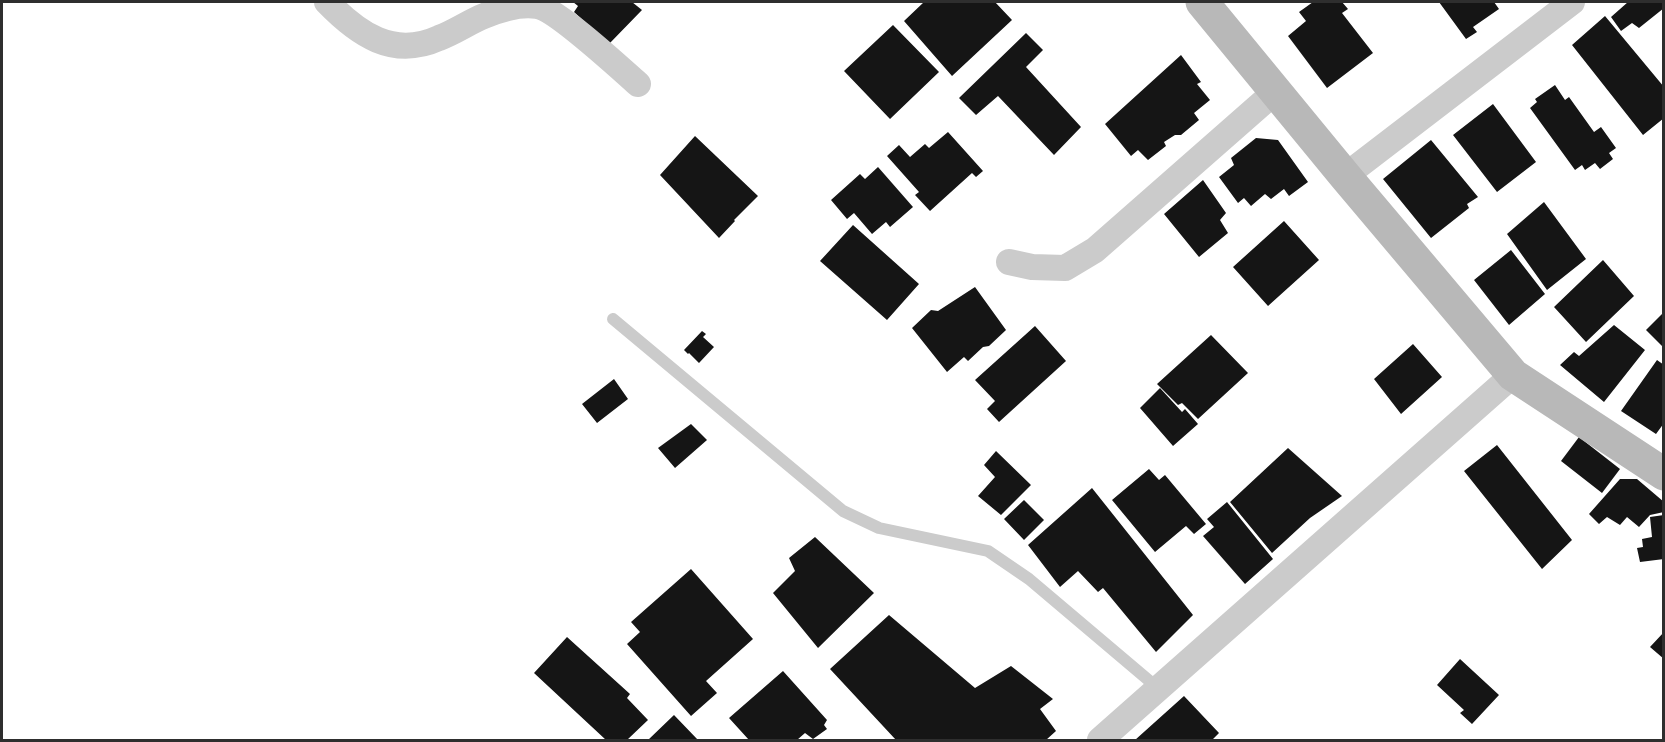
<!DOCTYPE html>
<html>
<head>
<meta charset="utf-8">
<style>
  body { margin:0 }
  #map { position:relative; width:1665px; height:742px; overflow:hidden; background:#fff; font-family:Mulish,sans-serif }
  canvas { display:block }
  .frame { position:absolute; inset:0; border:3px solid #2e2e2e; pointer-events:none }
</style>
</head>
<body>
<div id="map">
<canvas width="1665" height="742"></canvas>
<div class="frame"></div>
</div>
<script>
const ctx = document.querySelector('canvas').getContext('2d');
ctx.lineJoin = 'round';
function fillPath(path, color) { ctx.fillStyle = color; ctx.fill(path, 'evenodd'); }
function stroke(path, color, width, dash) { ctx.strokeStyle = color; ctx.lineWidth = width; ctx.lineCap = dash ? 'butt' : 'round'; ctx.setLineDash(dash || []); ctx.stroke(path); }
fillPath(new Path2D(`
  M573,2H632L642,10L609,44L574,12L578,6Z
  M924,2H995L1012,20L952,76L904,21Z
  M1313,2H1342L1348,9L1342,13L1373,53L1327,88L1288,36L1306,21L1299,12Z
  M1439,2H1494L1499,9L1473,27L1477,32L1466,39Z
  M1628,2H1664V8L1639,28L1632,23L1621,31L1611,17Z
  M1605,16L1664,87V118L1643,135L1572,45Z
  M893,25L939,72L890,119L844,71Z
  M1026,33L1043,50L1026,67L1081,127L1054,155L998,96L976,115L959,98Z
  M1181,55L1201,82L1197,84L1210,100L1194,113L1199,120L1181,135H1175L1164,142L1166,146L1148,160L1138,150L1131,156L1105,124Z
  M1555,85L1565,100L1569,97L1594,132L1601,127L1616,148L1609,153L1613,159L1600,169L1595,163L1585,170L1582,165L1575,170L1530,108L1537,102L1535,99Z
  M1493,104L1536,162L1497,192L1453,135Z
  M948,132L983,171L976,177L972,173L930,211L915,195L919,192L887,156L899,145L910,157L925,144L929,148Z
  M695,136L758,196L734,220L735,221L719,238L660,175Z
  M1256,138L1278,140L1308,182L1289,196L1284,189L1271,199L1265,194L1251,206L1244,198L1238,203L1219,177L1234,165L1231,158Z
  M1431,140L1478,197L1467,204L1469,208L1431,238L1383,179Z
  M878,167L913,207L890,227L886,222L872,234L854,213L847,219L831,200L860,174L865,179Z
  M1203,180L1226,213L1220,220L1228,233L1199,257L1164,214Z
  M1544,202L1586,259L1547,290L1507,234Z
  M1284,221L1319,260L1268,306L1233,267Z
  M853,225L919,284L887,320L820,261Z
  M1511,250L1545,294L1509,325L1474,280Z
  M1603,260L1634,296L1586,342L1554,307Z
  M975,287L1006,330L989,346L983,347L968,361L964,357L947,372L912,328L931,310L938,311Z
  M1664,312V348L1646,330Z
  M1614,325L1645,350L1604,402L1560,365L1574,352L1579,356Z
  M1035,326L1066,361L999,422L987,409L995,401L975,380Z
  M702,331L706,334L703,337L714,347L699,363L689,353L688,354L684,350Z
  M1211,335L1248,373L1198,419L1182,403L1178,405L1157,384Z
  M1413,344L1442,377L1401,414L1374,379Z
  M1657,360L1664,365V423L1656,434L1621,411Z
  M614,379L628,399L597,423L582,404Z
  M1160,388L1182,412L1185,409L1198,424L1173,446L1140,408Z
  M691,424L707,440L675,468L658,448Z
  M1579,437L1620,469L1602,493L1561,461Z
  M1497,445L1572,540L1542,569L1464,471Z
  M1288,448L1342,496L1310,518L1272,553L1230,502Z
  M996,451L1031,485L1001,515L978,496L995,477L984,465Z
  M1149,469L1159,480L1165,475L1206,524L1194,534L1186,526L1155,552L1112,500Z
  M1620,479H1637L1664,502V512L1650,515L1639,527L1627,517L1620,525L1607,517L1599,524L1589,514Z
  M1092,488L1193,615L1156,652L1103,588L1098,592L1078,571L1060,587L1028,545Z
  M1024,500L1044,520L1024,540L1004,519Z
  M1227,502L1273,559L1245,584L1203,536L1214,527L1207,519Z
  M1664,515V559L1640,562L1637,548L1643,547L1642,539L1652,537L1650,517Z
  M815,537L874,593L818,648L773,593L795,571L789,558Z
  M691,569L753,639L706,681L717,693L691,716L627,644L640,632L631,622Z
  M889,615L975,688L1011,666L1053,699L1040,709L1056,731L1046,740H896L830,669Z
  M1664,632V659L1650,647Z
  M567,637L630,694L627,698L648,720L627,740H606L534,673Z
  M1460,659L1499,695L1472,724L1460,713L1464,710L1437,685Z
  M783,671L827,720L824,725L827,729L813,739L805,733L797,740H749L729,718Z
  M1184,696L1219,733L1212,740H1135Z
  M674,715L698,740H648Z`), '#151515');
stroke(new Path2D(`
  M613,319L843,511L879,528L988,551L1029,579L1159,689`), '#cbcbcb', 12);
stroke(new Path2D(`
  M327,2C358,34 393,59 439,38C455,32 469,22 484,16C501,9 519,3 537,6C556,9 621,69 638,84
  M1345,176L1572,2
  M1009,262L1032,267L1065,268L1095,250L1276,91
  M1100,740L1513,375`), '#cbcbcb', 26);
stroke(new Path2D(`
  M1202,2L1345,176L1513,375L1664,474`), '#b8b8b8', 33);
</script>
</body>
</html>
